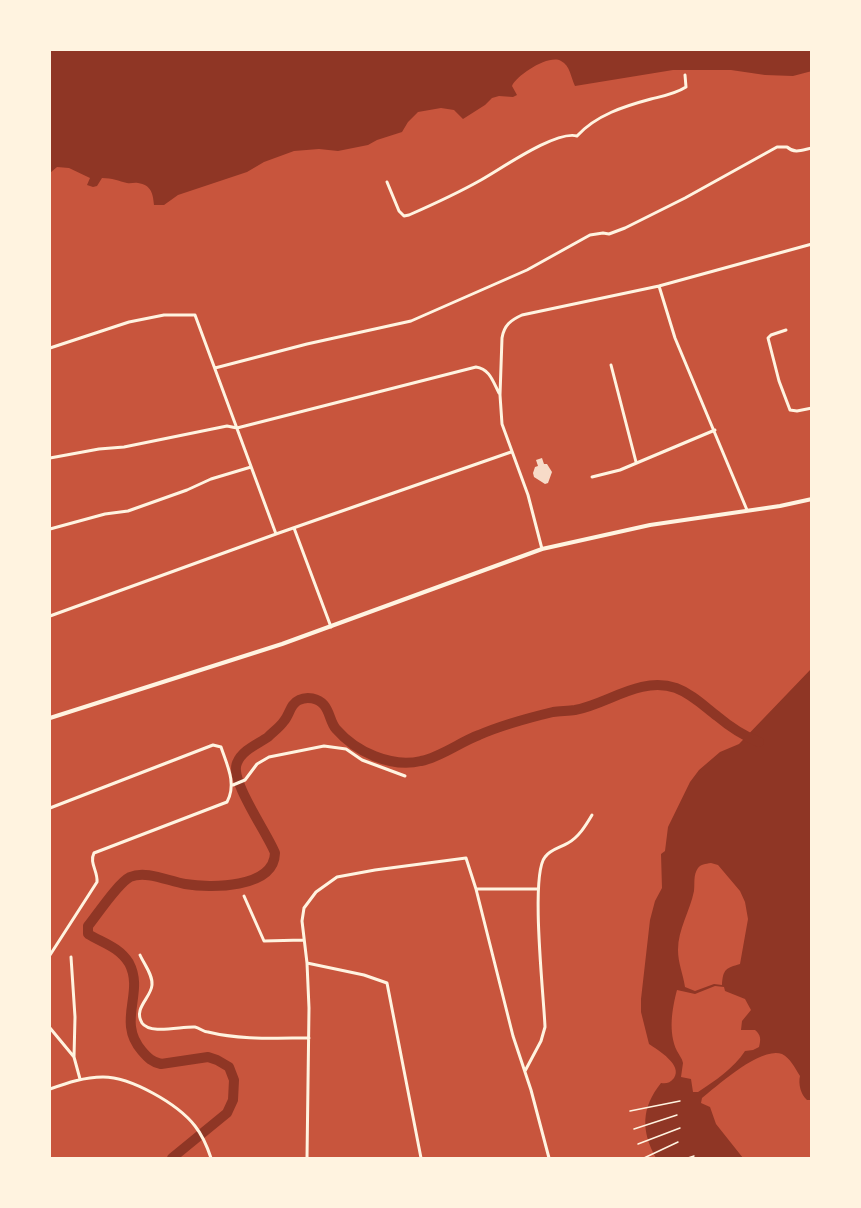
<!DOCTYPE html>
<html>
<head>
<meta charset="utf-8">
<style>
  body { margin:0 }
  #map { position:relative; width:861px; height:1208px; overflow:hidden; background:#c8553d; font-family:Rubik,sans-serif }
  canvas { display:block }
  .frame { position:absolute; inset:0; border:51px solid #fff3e0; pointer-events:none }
</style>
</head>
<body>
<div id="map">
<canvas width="861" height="1208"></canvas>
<div class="frame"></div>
</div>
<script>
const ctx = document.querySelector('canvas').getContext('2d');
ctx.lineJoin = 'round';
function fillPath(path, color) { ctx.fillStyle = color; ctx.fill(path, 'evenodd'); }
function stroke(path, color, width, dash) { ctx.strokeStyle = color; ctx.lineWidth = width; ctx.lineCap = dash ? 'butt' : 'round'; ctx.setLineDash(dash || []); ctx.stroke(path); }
fillPath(new Path2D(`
  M50,50H811L812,71L793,76L765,75L731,70H673L575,86C571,78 570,65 561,61C549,54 517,75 512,86L517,95L513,97L499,96L492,98L485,105L463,119L454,110L441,108L418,112L408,122L402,132L377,140L368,145L338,151L319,149L294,151L264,162L247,172L178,195L164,205H154C153,193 151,185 138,183C134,182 131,184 127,183C119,181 112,178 102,178L97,186L93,187L87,185L90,178L69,168L57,167L50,173Z
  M811,669V1100H807C801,1095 798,1084 800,1076C795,1068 790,1058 782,1054C761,1046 717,1086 702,1098L701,1103L710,1107L716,1124L743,1158H656C641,1131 641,1108 661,1083C666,1084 670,1083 674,1078C683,1065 658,1050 649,1044L641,1012V999L650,920L655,901L662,888L661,854L665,851L668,827L690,782L699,770L720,752L739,744ZM711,863L718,865L740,891L745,902L748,919L740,964C726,968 723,969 722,985L714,984L695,991L685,987C683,974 678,963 678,950C678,929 690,911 694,891C695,883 693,875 698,868C701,864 705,864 711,863ZM715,986L724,987L725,991L745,999L751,1010L742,1021L741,1030H755C761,1035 761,1039 759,1047L753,1050L745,1051C734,1068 715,1081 698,1092H693L691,1079L681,1077L683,1063C682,1058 679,1055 677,1051C668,1032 672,1009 677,990L695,994Z`), '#8f3625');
stroke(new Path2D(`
  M172,1158L227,1113L233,1100L234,1080L229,1067L217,1060L208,1057L161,1064C152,1062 148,1058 142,1051C116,1021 145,993 129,963C119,947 103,943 88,934V926C97,915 118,883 130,877C146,870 168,881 185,884C210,888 274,889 275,853C268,834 229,780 237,763C242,750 258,744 268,737C273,732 280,727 284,721C290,714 290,704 299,700C307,696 318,698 324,705C330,712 330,722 336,729C356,752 391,768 421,761C441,757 460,742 479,735C502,725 528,718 553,712C560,711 568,711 575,710C608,704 640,676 676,688C692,694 704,706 717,716C730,727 744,736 759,742`), '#8f3625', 10);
fillPath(new Path2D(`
  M542,458L544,464H547L552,472L548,483L545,484L534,477L533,473L535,467L538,466L536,460Z`), '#f7dbc8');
stroke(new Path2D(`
  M630,1111L680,1101
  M634,1129L677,1115
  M638,1144L680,1128
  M644,1158L678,1142
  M688,1158L694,1156`), '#fff3e0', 1.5);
stroke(new Path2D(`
  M387,182L399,211L404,216L409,215C434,204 458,193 481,180C501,169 556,130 577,136C596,115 625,106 651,99C663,96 675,94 686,87L685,75
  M659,286L675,338L747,510
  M786,330L771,335L768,338L779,381L790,410L797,411L812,408
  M50,348L129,322L164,315H195L276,534
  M611,365L636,462
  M215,368L307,344L411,321L527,270L590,235L603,233L609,234L625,228L685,198L777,147H787C795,154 802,150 812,148
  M50,458L99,449L124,447L227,426L237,428L476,367C490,369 493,382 499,393
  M592,477L620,470L715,430
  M294,528L331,627
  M50,529L105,514L128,511L187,490L211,479L251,467
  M542,549L528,495L502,424L500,395L502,338C504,325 511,320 522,315L659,286L812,244
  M50,616L276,534L511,452
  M233,785L245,780L257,764L269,757L324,746L346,749L362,760L405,776
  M50,808L213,745L221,747C227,765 237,784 227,802L94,853C89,863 98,871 97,882L50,955
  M476,889H538
  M244,896L264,941L303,940
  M140,955C144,964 153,975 152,985C151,998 133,1008 142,1023C150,1035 182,1026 195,1027C200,1028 203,1032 208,1032C240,1040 276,1038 309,1038
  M71,957L75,1017L74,1057
  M307,963L364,975L387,983L421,1158
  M50,1028L74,1057L80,1079
  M525,1071L541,1041L545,1027C544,998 530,875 545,857C551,849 560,848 568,843C579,837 586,825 592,815
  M50,1089C67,1083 84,1077 103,1077C131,1077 178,1104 195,1126C203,1136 207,1146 211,1158
  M307,1158L309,1008L307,963L302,921L304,908L316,892L337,877L375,870L466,858L476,889L513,1036L531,1090L549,1158`), '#fff3e0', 3);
stroke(new Path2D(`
  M50,718L282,644L542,549L650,525L780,506L812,499`), '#fff3e0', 4);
</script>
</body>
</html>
